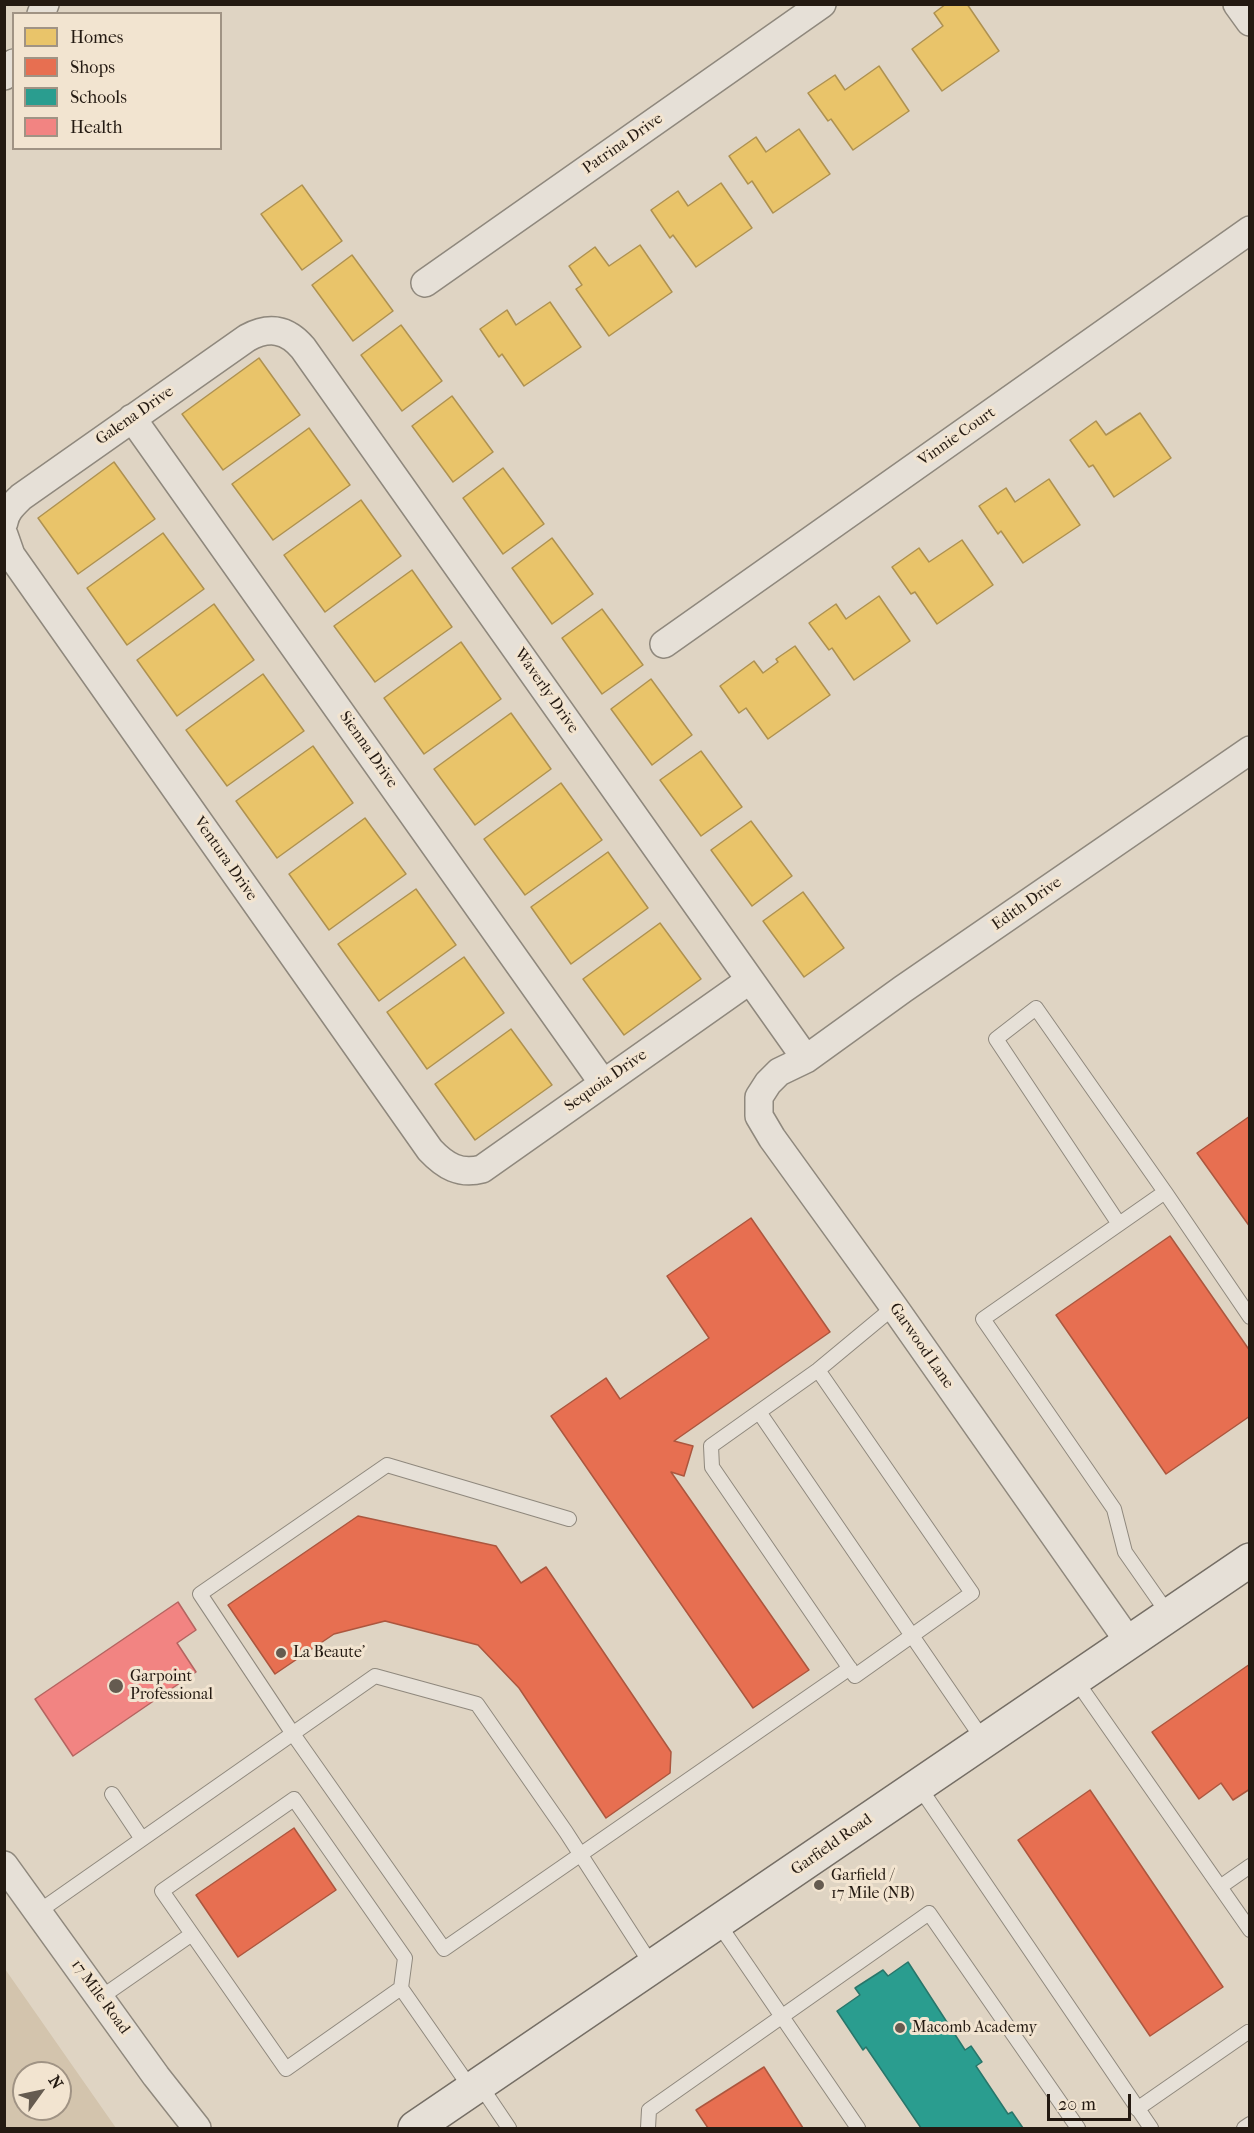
<!DOCTYPE html>
<html>
<head>
<meta charset="utf-8">
<style>
  body { margin:0 }
  #map { position:relative; width:1254px; height:2133px; overflow:hidden; background:#dfd4c3; font-family:"IM FELL French Canon",serif }
  canvas { display:block }
  .frame { position:absolute; inset:0; border:6px solid #241a12; pointer-events:none }
  .legend { position:absolute; left:12px; top:12px; width:210px; height:138px; box-sizing:border-box; background:#f2e4d0; border:2px solid #a09384; margin:0; padding:8px 10px; list-style:none; font-size:18px; color:#241a12 }
  .legend li { display:flex; align-items:center; gap:12px; height:30px }
  .legend b { width:30px; border:2px solid #a09384 }
  .north { position:absolute; left:12px; top:2061px; width:60px; height:60px; box-sizing:border-box; background:#f2e4d0; border:2px solid #a09384; border-radius:50%; rotate:57deg; font-size:16px; font-weight:700; line-height:24px; text-align:center; color:#241a12 }
  .north::after { content:''; display:block; margin:auto; width:21px; height:27px; background:#655b50; clip-path:polygon(50% 0,100% 100%,50% 72%,0 100%) }
  .scale { position:absolute; left:1047px; top:2094px; width:84px; height:27px; box-sizing:border-box; border:3px solid #241a12; border-top:0; padding-left:8px; font-size:18px; line-height:21px; white-space:nowrap; color:#241a12; -webkit-text-stroke:4px #f2e4d0; paint-order:stroke }
</style>
</head>
<body>
<div id="map">
<canvas width="1254" height="2133"></canvas>
<div class="frame"></div>
<ul class="legend">
<li><b style="height:16px;background:#e9c46a"></b>Homes</li>
<li><b style="height:16px;background:#e76f51"></b>Shops</li>
<li><b style="height:16px;background:#2a9d8f"></b>Schools</li>
<li><b style="height:16px;background:#f28482"></b>Health</li>
</ul>
<div class="north">N</div>
<div class="scale">20 m</div>
</div>
<script>
const ctx = document.querySelector('canvas').getContext('2d');
ctx.lineJoin = 'round';
function fillPath(path, color) { ctx.fillStyle = color; ctx.fill(path, 'evenodd'); }
function stroke(path, color, width, dash) { ctx.strokeStyle = color; ctx.lineWidth = width; ctx.lineCap = dash ? 'butt' : 'round'; ctx.setLineDash(dash || []); ctx.stroke(path); }
function drawText(font, color, halo, rows, align = 'center') {
  ctx.font = font + ' "IM FELL French Canon",serif'; ctx.lineWidth = 6; ctx.setLineDash([]); ctx.textBaseline = 'middle'; ctx.strokeStyle = halo; ctx.fillStyle = color; for (const [text, x, y, turn = 0] of rows) {
    ctx.save(); ctx.translate(x, y); ctx.rotate((+turn || 0) * Math.PI / 180); ctx.textAlign = isNaN(turn) ? turn : align; if (halo) ctx.strokeText(text, 0, 0); ctx.fillText(text, 0, 0); ctx.restore();
  }
}
fillPath(new Path2D(`
  M5,1969L116,2128H5ZM24,2073H60V2109H24Z`), '#d3c4ad');
const homes = new Path2D(`
  M946,4H967L999,51L942,91L912,49L943,26L934,13Z
  M879,66L909,111L853,150L831,119L828,121L808,93L835,75L845,90Z
  M799,129L830,174L773,213L752,181L748,184L729,156L756,137L766,152Z
  M721,183L752,228L696,267L673,235L670,238L651,210L678,191L688,206Z
  M302,185L342,241L302,270L261,214Z
  M640,245L672,292L609,336L576,289L582,285L569,266L595,247L609,266Z
  M352,255L393,311L353,341L312,285Z
  M550,302L581,347L524,386L502,354L499,357L480,329L507,310L516,325Z
  M401,325L442,381L402,411L361,355Z
  M259,358L300,415L223,470L182,414Z
  M452,396L493,452L453,482L412,426Z
  M1140,413L1171,458L1114,497L1093,465L1089,467L1070,440L1096,421L1106,435Z
  M309,428L350,485L273,540L232,484Z
  M114,462L155,519L78,574L38,518Z
  M503,468L544,524L503,554L463,498Z
  M1049,479L1080,525L1023,563L1001,531L998,534L979,506L1006,488L1015,502Z
  M361,500L401,556L325,612L284,555Z
  M163,533L204,589L127,645L87,588Z
  M552,538L593,594L552,624L512,568Z
  M962,540L993,585L937,624L915,592L911,594L892,567L919,548L929,562Z
  M412,570L452,627L375,682L334,626Z
  M879,596L910,641L854,680L832,648L829,650L809,623L836,604L846,619Z
  M214,604L254,660L177,716L137,660Z
  M602,609L643,665L602,694L562,638Z
  M461,642L501,699L424,754L384,698Z
  M795,646L830,695L768,739L746,708L739,713L720,686L754,661L763,673L778,662L776,659Z
  M263,674L304,731L227,786L186,730Z
  M651,679L692,735L652,765L611,709Z
  M511,713L551,769L475,825L434,769Z
  M313,746L353,803L277,858L236,801Z
  M701,751L742,807L701,836L660,780Z
  M561,783L602,840L525,895L484,839Z
  M365,818L406,874L329,930L289,874Z
  M751,821L792,876L752,906L711,850Z
  M608,852L648,908L571,964L531,907Z
  M416,889L456,945L379,1001L338,944Z
  M803,892L844,948L804,977L763,921Z
  M660,923L701,979L624,1035L583,979Z
  M464,957L504,1013L427,1069L387,1012Z
  M511,1029L552,1085L475,1140L435,1084Z`);
fillPath(homes, '#e9c46a');
stroke(homes, '#ae9150', 1.5);
const shops = new Path2D(`
  M1250,1116V1227L1197,1153Z
  M751,1218L830,1332L674,1441L693,1446L684,1476L671,1472L809,1670L753,1708L551,1416L606,1378L620,1399L709,1338L667,1276Z
  M1170,1236L1250,1351V1416L1166,1474L1056,1315Z
  M358,1516L496,1546L521,1583L546,1567L671,1752L670,1773L606,1818L519,1688L478,1645L385,1621L334,1634L275,1674L228,1605Z
  M1250,1664V1789L1233,1800L1221,1783L1199,1799L1152,1732Z
  M1090,1790L1223,1987L1150,2036L1018,1840Z
  M294,1828L336,1890L238,1957L196,1895Z
  M764,2067L803,2128H708L696,2110Z`);
fillPath(shops, '#e76f51');
stroke(shops, '#ac563e', 1.5);
const schools = new Path2D(`
  M908,1962L965,2050L971,2046L982,2062L976,2066L1008,2114L1012,2112L1023,2128H921L866,2047L863,2050L837,2011L860,1995L855,1988L883,1970L888,1976Z`);
fillPath(schools, '#2a9d8f');
stroke(schools, '#28766a', 1.5);
const health = new Path2D(`
  M178,1602L196,1630L177,1643L196,1672L73,1756L35,1699Z`);
fillPath(health, '#f28482');
stroke(health, '#b46460', 1.5);
const lane = new Path2D(`
  M1119,1224L996,1039L1036,1008L1165,1192
  M818,1370L972,1593L855,1676L712,1467L711,1446L818,1370L894,1307
  M759,1412L984,1741
  M569,1519L387,1465L200,1594L293,1734L444,1949L850,1668
  M1169,1615L1125,1552L1114,1509L983,1319L1165,1192L1250,1317
  M1075,1679L1250,1930
  M918,1785L1151,2128
  M112,1794L142,1839
  M1220,1887L1250,1866
  M38,1912L375,1676L477,1704L566,1832L653,1967
  M718,1923L858,2128
  M401,1988L405,1958L294,1799L162,1891L286,2069L401,1988L472,2090
  M100,1998L192,1934
  M480,2085L509,2128
  M1137,2109L1248,2032L1250,2034
  M648,2128L649,2110L929,1913L1078,2128
  M1244,2128L1250,2124`);
const street = new Path2D(`
  M1237,4L1250,22
  M41,14L45,4
  M4,76L14,63
  M425,283L822,4
  M132,418L603,1083
  M4,522C6,511 13,505 21,497L247,338C269,326 287,329 303,348L806,1059
  M4,535L11,555L430,1150C445,1166 460,1175 482,1169L750,980
  M664,644L1250,230
  M1129,1642L894,1307L772,1138L759,1116V1097L768,1083L779,1072L806,1059L903,989L1250,750
  M4,1865L156,2076L197,2128`);
const secondary = new Path2D(`
  M415,2128L1250,1560`);
stroke(lane, '#8f887d', 16);
stroke(street, '#8f887d', 30);
stroke(secondary, '#756e65', 36);
stroke(lane, '#e6e0d7', 14);
stroke(street, '#e6e0d7', 27);
stroke(secondary, '#e6e0d7', 33);
for (const [x, y, r, color] of [
  [281,1653,6,"#655b50"],
  [116,1686,8,"#655b50"],
  [819,1885,6,"#655b50"],
  [900,2028,6,"#655b50"]
]) { const dot = new Path2D(); dot.arc(x, y, r, 0, 2 * Math.PI); ctx.fillStyle = color; ctx.fill(dot); stroke(dot, '#f2e4d0', 2); }
drawText('16px', '#241a12', '#f2e4d0', [
  ["Patrina Drive",623,144,-35],
  ["Galena Drive",135,416,-35],
  ["Vinnie Court",957,437,-35],
  ["Waverly Drive",546,691,55],
  ["Sienna Drive",368,750,55],
  ["Ventura Drive",225,859,55],
  ["Edith Drive",1027,904,-35],
  ["Sequoia Drive",606,1081,-35],
  ["Garwood Lane",921,1346,55],
  ["Garfield Road",832,1845,-35],
  ["17 Mile Road",100,1997,54]
]);
drawText('16px', '#241a12', '#f2e4d0', [
  ["La Beaute'",293,1653],
  ["Garpoint",130,1677],
  ["Professional",130,1695],
  ["Garfield /",831,1876],
  ["17 Mile (NB)",831,1894],
  ["Macomb Academy",912,2028]
], 'left');
</script>
</body>
</html>
